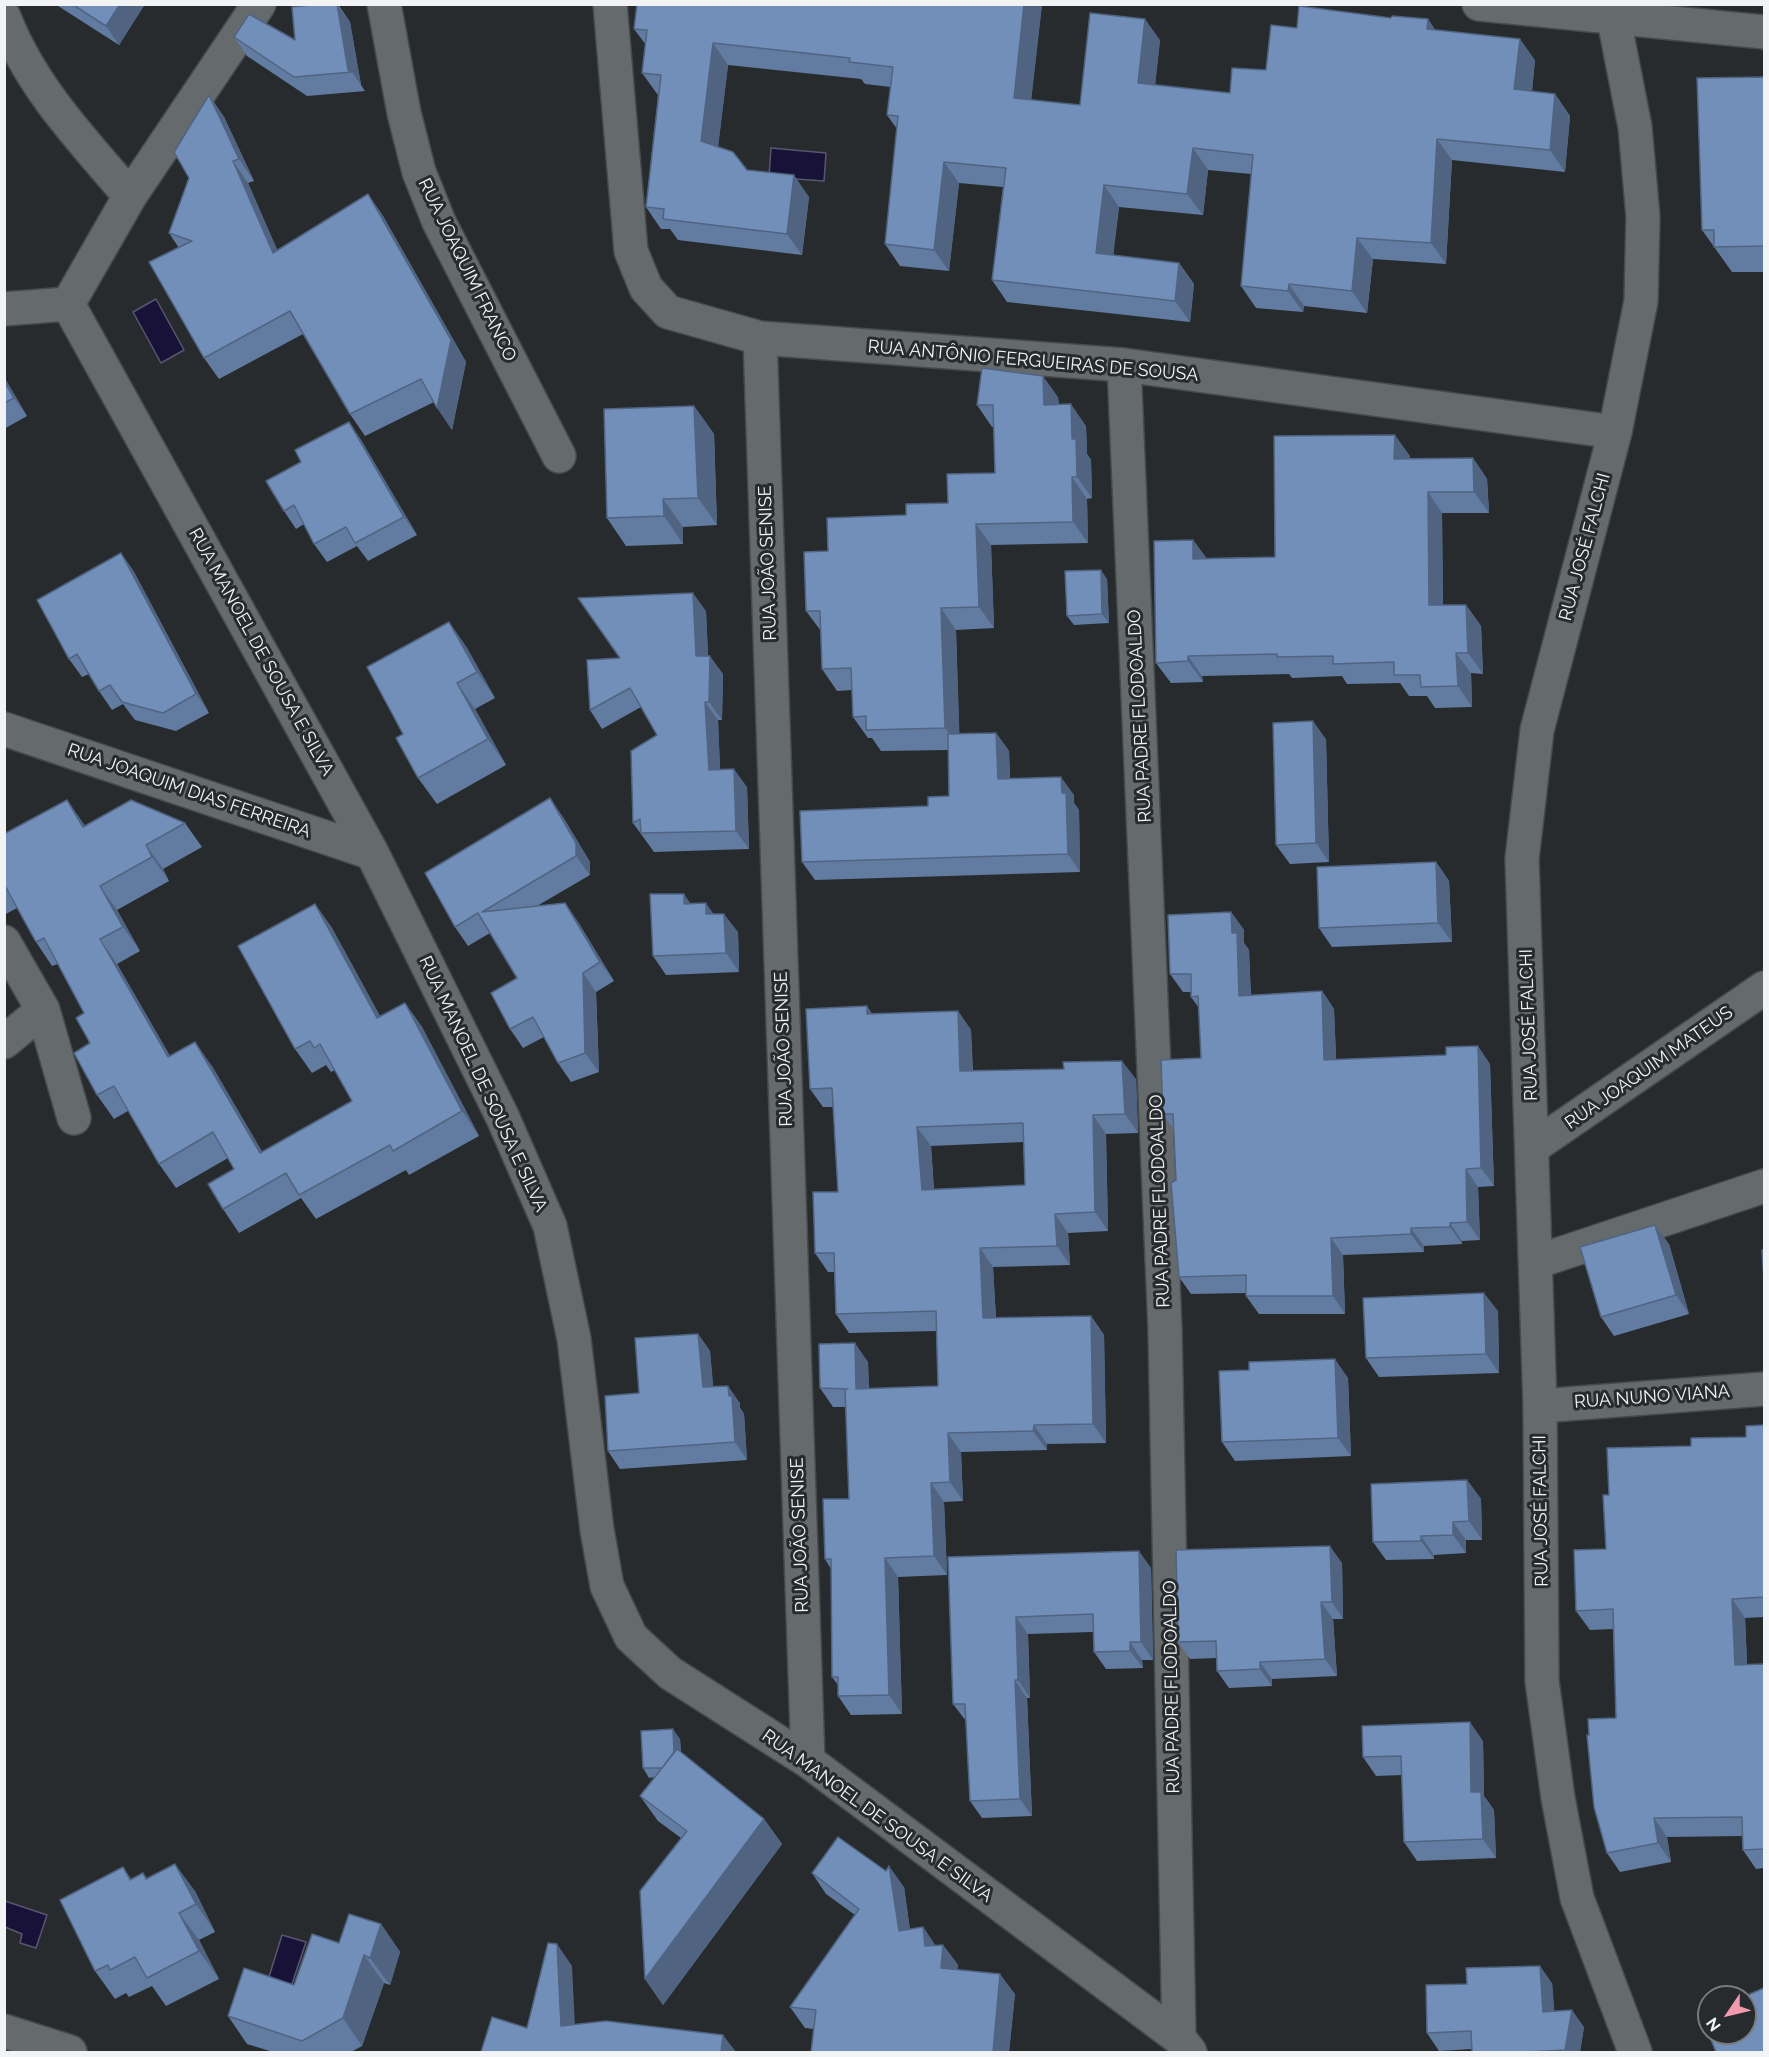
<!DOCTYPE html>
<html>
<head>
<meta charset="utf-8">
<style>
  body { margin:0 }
  #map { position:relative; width:1769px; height:2057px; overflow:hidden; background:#272b2d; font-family:Raleway,sans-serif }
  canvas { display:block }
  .frame { position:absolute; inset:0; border:6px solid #f1f3f5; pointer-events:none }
  .north { position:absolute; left:1697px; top:1985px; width:60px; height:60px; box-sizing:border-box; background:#272b2d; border:2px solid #787b7d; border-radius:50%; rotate:235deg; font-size:16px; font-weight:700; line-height:24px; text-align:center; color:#f1f3f5 }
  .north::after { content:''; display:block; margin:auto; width:21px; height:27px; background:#f29aad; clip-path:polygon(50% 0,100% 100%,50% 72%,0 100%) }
</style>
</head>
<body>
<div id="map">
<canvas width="1769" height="2057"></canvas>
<div class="frame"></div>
<div class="north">N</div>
</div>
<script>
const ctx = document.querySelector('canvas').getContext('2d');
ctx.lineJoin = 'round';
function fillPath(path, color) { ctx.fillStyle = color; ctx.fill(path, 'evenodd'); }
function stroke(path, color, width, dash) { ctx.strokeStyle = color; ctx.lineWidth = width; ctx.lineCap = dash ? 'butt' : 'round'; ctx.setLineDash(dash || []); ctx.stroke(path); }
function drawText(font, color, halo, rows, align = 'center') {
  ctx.font = font + ' Raleway,sans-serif'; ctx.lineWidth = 6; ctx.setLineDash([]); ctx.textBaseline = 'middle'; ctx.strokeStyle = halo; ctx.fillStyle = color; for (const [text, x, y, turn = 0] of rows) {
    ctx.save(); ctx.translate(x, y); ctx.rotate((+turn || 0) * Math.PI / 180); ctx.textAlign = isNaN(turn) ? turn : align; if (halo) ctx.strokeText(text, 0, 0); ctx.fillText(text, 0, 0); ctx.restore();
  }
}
const water = new Path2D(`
  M771,148L826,153L824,181L769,177Z
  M156,299L184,350L161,363L133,312Z
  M5,1901L47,1915L36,1948L20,1943L22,1934L5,1927Z
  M282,1935L306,1942L291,1987L268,1980Z`);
fillPath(water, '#181239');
stroke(water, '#595671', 1.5);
const street = new Path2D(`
  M259,4L130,196L68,304L372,853L503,1118L550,1226L574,1339L597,1530L607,1586L631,1637L670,1673L808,1761L1179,2038L1190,2052
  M384,4L404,113L419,172L439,222L559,456
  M610,4L631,251L646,288L668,312L760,338L1124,365L1615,432
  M1479,4L1764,32
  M1603,4L1614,20L1635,127L1643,217L1641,301L1615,432L1537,730L1522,859L1540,1406L1542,1681L1558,1798L1577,1898L1635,2052
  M4,17C31,87 82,140 130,196
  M4,309L68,304
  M760,338L808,1761
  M1124,365L1165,1329L1179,2038
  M4,729L372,853
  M4,942L43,1010L74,1118
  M4,1042L43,1010
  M1533,1147L1764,988
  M1536,1262L1764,1186
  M1540,1406L1764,1389
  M4,2031L70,2052`);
stroke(street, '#464a4c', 36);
stroke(street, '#656a6d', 33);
fillPath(new Path2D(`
  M55,4H145L119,45Z
  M321,4H338L350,22L361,85L365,91L307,96L247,56L234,37L295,40Z
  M1042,4L1031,100L1080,105L1160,40L1155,85L1230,93L1266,70L1297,28L1391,18L1428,19L1435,30L1535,60L1532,91L1555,94L1570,116L1565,172L1452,160L1446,264L1373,259L1367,313L1304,306L1303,312L1256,308L1241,286L1251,174L1208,170L1203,215L1119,207L1113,255L1179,263L1194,284L1190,322L1007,302L992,280L1003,187L959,183L949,271L900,266L885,244L897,129L887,115L891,87L865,84L861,79L728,65L718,147L747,170L809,197L802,255L678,240L670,229H661L646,207L658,95L642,73L646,45L634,29Z
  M1764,77V272H1732L1702,230Z
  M209,95L224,117L254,181L248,183L277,250L368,194L383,216L466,362L452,430L434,402L365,436L350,414L303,334L219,379L204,358L179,248L169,233L189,178Z
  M4,377L27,416L4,429Z
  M1058,397L1059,405L1086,426L1087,454L1091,460L1092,498L1087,499L1088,543L991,545L994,628L956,630L959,734L996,733L1009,751L1010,779L1074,795V803L1079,810L1080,872L815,880L802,862L949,796L948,750L881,751L872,738H868L853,717L852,690L837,691L822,669L821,631L806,611L828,551L906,515L948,503L995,473L994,427H992L977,405Z
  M694,406L714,434L717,525L683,527V544L626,546L607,518Z
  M349,422L361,440L417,535L368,561L357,546L327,562L314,544L304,524L296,529L284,511L301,462Z
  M1410,456V459L1473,458L1487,479L1489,513H1442L1443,605H1466L1481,626L1483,674L1471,673L1472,707L1435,708L1427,696H1409L1400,683L1347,684L1342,676L1292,678L1289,674L1202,676L1203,682L1171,683L1156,663L1193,540L1206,558L1275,557Z
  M121,553L134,572L209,713L176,731L135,720L123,704L112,710L99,691L89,674L82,677L69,659Z
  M1107,579L1109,623L1074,625L1067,616Z
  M706,611L708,656L723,674L722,720H718L720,770L747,787L749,849L654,852L633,823L657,735L641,707L602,729L590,710L620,658Z
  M449,622L467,648L495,698L475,709L506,765L437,804L418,778L403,734Z
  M1326,739L1329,862L1290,864L1276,845Z
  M563,817L590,862V875L537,906L565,903L578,922L614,981L596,992L599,1072L571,1082L558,1063L544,1037L523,1048L510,1029L517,978L490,933L468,946L455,927Z
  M185,823L202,847L163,869L169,881L117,910L140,951L117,964L170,1056L212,1066L262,1152L352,1101L335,1070L331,1072L326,1065L312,1073L295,1049L315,904L332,928L380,1016L405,1003L422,1027L479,1136L409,1175L406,1170L316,1219L301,1198L239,1233L223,1209L234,1169L228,1158L176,1188L159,1164L128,1111L114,1119L97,1095L84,1013L58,964L52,966L36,942L17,908L4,915V834L85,826Z
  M1436,862L1449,881L1452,942L1332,947L1319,928Z
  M691,903L714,914L738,932L739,972L666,975L653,956Z
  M1231,912L1244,930V943L1249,950L1251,995L1322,991L1334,1009L1336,1059L1490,1064L1494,1186L1478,1187L1480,1240L1462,1241V1244L1424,1246V1252L1343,1255L1345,1314H1259L1246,1296V1293L1191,1294L1179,1277L1174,1130L1163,1114L1201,1058L1199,1008L1191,997V992H1183L1170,974Z
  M958,1011L971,1030L973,1071L1136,1079L1138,1133L1106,1134L1108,1231L1068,1233L1070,1265L993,1267L996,1318L1091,1316L1104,1335L1106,1443L1047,1444V1450L961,1452L963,1501L944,1502L947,1575L898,1577L902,1714L851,1715L838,1696V1685L832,1677L831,1569L825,1559L849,1499L846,1407H833L820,1388L868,1362L869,1389L938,1386L936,1331L849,1333L836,1314L835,1272H828L815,1253L838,1192L833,1107H823L810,1089L873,1014ZM1023,1142L1025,1185L934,1189L931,1146Z
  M1669,1244L1689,1314L1614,1336L1601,1317Z
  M1498,1311L1499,1373L1379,1377L1366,1358Z
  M698,1334L710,1351L713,1387L740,1403V1408L744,1414L747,1460L620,1469L608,1451L639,1393Z
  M1348,1378L1351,1456L1235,1461L1222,1442Z
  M1764,1425V1617L1745,1618L1747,1664H1764V1868L1756,1869L1743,1850L1742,1836L1667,1837L1671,1862L1620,1872L1607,1853L1589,1735L1616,1718L1613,1629L1590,1630L1576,1611L1606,1549L1609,1495L1691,1446L1746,1437Z
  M1467,1480L1481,1499L1482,1540H1466V1553L1434,1555V1559L1386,1560L1373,1542Z
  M948,1557L1151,1568L1153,1660H1142L1143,1668L1106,1669L1094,1652L1093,1632L1028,1634L1030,1698H1027L1032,1816L982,1818L970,1801L966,1721L953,1704Z
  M1342,1563L1343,1619H1333L1337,1676L1272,1679V1686L1229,1688L1217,1671L1216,1658L1190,1659L1178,1642Z
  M680,1739L681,1752L764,1819L782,1844L663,2005L645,1979L681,1838L658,1821L640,1796L654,1777L649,1778L643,1768Z
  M1483,1741L1484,1796L1494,1810L1496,1858L1417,1861L1404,1842L1402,1775L1376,1776L1363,1757Z
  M123,1867L131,1879L143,1873L147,1878L195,1891L215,1932L199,1940L219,1979L166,2006L152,1986L129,1997L126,1993L115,1999L95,1971Z
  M812,1873L904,1887L910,1930L923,1927L935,1945H943L958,1965L957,1969L1015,1994L1009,2052H811L814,2029L805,2028L790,2007L855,1915L826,1894Z
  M381,1924L400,1952L390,1985L384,1983L362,2046L351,2052H273L247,2044L228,2016L294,1985L339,1943Z
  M1552,1983L1554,2011L1584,2027L1580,2052H1472V2049L1439,2051L1427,2033Z`), '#627ba0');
fillPath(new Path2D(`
  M120,4H145L119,45L106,26Z
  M337,4L350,22L361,85L352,72L348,70Z
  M1024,4H1042L1029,120L1014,98Z
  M1145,19L1160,40L1153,105L1138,83Z
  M1428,19L1443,41L1427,29Z
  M1520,39L1535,60L1530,111L1514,89Z
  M713,43L728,65L716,163L701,141Z
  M1555,94L1570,116L1565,172L1550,150Z
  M209,95L224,117L254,181L239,159Z
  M1437,139L1452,160L1446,264L1431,243Z
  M1193,148L1208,170L1203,215L1187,194Z
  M233,161L248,183L288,274L273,253Z
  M944,162L959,183L949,271L934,250Z
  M794,175L809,197L802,255L787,234Z
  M1104,185L1119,207L1111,275L1096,253Z
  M368,194L383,216L466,362L452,430L437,408Z
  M1357,238L1373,259L1367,313L1352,291Z
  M1179,263L1194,284L1190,322L1175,301Z
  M1289,284L1304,306L1303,312L1288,291Z
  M1043,376L1058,397L1059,427L1044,405Z
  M4,377L27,416L14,398L4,381Z
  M1071,404L1086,426L1087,454L1091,460L1092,498L1077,477L1072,439Z
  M694,406L714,434L717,525L698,498Z
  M349,422L361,440L417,535L404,517Z
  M1395,435L1410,456L1409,480L1394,459Z
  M1473,458L1487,479L1489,513L1474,492Z
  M1072,477L1087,499L1088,543L1073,522Z
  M1428,492L1442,513L1443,626L1429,605Z
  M663,499L683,527V544L664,516Z
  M976,524L991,545L994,628L979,607Z
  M1193,540L1208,560L1193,559Z
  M121,553L134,572L209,713L196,694Z
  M1101,570L1107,579L1109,623L1102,614Z
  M693,593L706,611L709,675L696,656Z
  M1466,605L1481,626L1483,674L1468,653Z
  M941,608L956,630L960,749L945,728Z
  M449,622L467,648L495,698L477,672Z
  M1456,653L1471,673L1472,707L1458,686Z
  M710,656L723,674L722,720L709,702Z
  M1188,656L1202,676L1203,682L1188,661Z
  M457,683L475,709L506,765L488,739Z
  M705,702L718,720L721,788L709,770Z
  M1313,721L1326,739L1329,862L1316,843Z
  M996,733L1009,751L1011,797L998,779Z
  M734,769L747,787L749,849L736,831Z
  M1061,777L1074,795V803L1079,810L1080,872L1068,854L1062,793Z
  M550,798L563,817L590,862V875L576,856Z
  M67,800L84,824L100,851L83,827Z
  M146,845L163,869L169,881L152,857Z
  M1436,862L1449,881L1452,942L1438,923Z
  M100,886L117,910L140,951L123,927Z
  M684,894L697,913L684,904Z
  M565,903L578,922L614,981L600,962Z
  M706,903L719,922L706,914Z
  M315,904L332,928L394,1042L377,1018Z
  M1231,912L1244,930V943L1249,950L1251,1014L1239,996L1232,933Z
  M724,914L738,932L739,972L726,953Z
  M100,939L117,964L185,1082L168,1057Z
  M583,973L596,992L599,1072L585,1053Z
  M1322,991L1334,1009L1337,1078L1324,1060Z
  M405,1003L422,1027L479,1136L462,1111Z
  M867,1006L880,1025L867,1014Z
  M958,1011L971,1030L973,1090L960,1071Z
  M195,1042L212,1066L277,1177L260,1153Z
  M1478,1046L1490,1064L1494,1186L1481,1168Z
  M1122,1061L1136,1079L1138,1133L1125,1114Z
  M1093,1115L1106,1134L1108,1231L1095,1212Z
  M917,1127L931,1146L935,1208L922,1190Z
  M1466,1169L1478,1187L1480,1240L1467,1222Z
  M1055,1214L1068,1233L1070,1265L1057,1246Z
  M1450,1223L1462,1241V1244L1450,1227Z
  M1655,1225L1669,1244L1689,1314L1676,1295Z
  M1411,1228L1424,1246V1252L1411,1234Z
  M1331,1238L1343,1255L1345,1314L1333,1296Z
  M980,1248L993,1267L997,1337L983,1318Z
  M1484,1293L1498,1311L1499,1373L1486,1354Z
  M1091,1316L1104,1335L1106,1443L1093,1424Z
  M698,1334L710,1351L715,1405L703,1387Z
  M855,1343L868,1362L869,1408L856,1389Z
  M1335,1359L1348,1378L1351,1456L1338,1438Z
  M728,1386L740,1403V1408L744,1414L747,1460L735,1442Z
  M1034,1425L1047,1444V1450L1033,1431Z
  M948,1433L961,1452L963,1501L950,1482Z
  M1467,1480L1481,1499L1482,1540L1469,1521Z
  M931,1483L944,1502L947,1575L934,1556Z
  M1453,1522L1466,1540V1553L1453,1535Z
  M1421,1536L1434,1555V1559L1421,1541Z
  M1330,1546L1342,1563L1343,1619L1332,1602Z
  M1139,1551L1151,1568L1153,1660L1141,1642Z
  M885,1558L898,1577L902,1714L889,1695Z
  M1732,1599L1745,1618L1748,1683L1735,1665Z
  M1321,1602L1333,1619L1337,1676L1325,1659Z
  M1016,1617L1028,1634L1030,1698L1018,1680Z
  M1130,1642L1142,1660L1143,1668L1130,1651Z
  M1260,1662L1272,1679V1686L1260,1669Z
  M1015,1680L1027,1698L1032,1816L1020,1799Z
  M1470,1722L1483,1741L1484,1796L1494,1810L1496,1858L1483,1839L1471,1792Z
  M673,1729L680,1739L682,1777L676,1767Z
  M1654,1818L1667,1837L1671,1862L1658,1843Z
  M764,1819L782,1844L663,2005L645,1979Z
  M175,1864L195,1891L215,1932L196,1904Z
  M889,1866L904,1887L913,1952L899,1931Z
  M179,1913L199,1940L219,1979L199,1951Z
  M381,1924L400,1952L390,1985L370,1958Z
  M923,1927L937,1948L925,1946Z
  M557,1944L572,1966L576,2048L561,2026Z
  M943,1945L958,1965L956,1988L941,1968Z
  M364,1955L384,1983L362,2046L343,2018Z
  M1540,1966L1552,1983L1556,2030L1543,2012Z
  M1000,1974L1015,1994L1009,2052H993Z
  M1572,2010L1584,2027L1580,2052H1568L1565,2050Z
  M723,2035L736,2052H721Z`), '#506482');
const building = new Path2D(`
  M72,4H120L106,26Z
  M321,4H337L348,70L352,72L294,77L234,37L249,14L295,40L292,7Z
  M637,4H1024L1014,98L1080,105L1090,13L1145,19L1138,83L1230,93L1232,68L1266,70L1271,25L1297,28L1299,6L1391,18L1392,16L1428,19L1427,29L1520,39L1514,89L1555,94L1550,150L1437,139L1431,243L1357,238L1352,291L1289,284L1288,291L1241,286L1253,155L1193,148L1187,194L1104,185L1096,253L1179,263L1175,301L992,280L1006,168L944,162L934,250L885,244L898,116L887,115L893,67L849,62L850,58L713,43L701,141L733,152L747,170L794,175L787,234L663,219L664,209L646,207L661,75L642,73L647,30L634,29Z
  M1764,77V246L1714,247V230H1702L1697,78Z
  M209,95L239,159L233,161L273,253L368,194L451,340L437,408L421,379L350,414L290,311L204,358L149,262L192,241L169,233L189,178L174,152Z
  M982,368L1043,376L1044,405L1071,404L1072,439H1076L1077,477H1072L1073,522L976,524L979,607L941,608L945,728L866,730V716L853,717L851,668L822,669L820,611H806L804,552L828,551L827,518L906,515V504L948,503L947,474L995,473L993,405H977Z
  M4,381L14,398L4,403Z
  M694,406L698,498L663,499L664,516L607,518L604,409Z
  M349,422L404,517L355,543L346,527L314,544L294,505L284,511L266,481L301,462L295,450Z
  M1395,435L1394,459L1473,458L1474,492H1428L1429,605H1466L1468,653H1456L1458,686L1421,687L1420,675H1394V662L1333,664V656L1277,657V654L1188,656V661L1156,663L1154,541L1193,540V559L1275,557L1274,436Z
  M121,553L196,694L163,713L122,702L110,685L99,691L77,654L69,659L37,600Z
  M1101,570L1102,614L1067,616L1065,571Z
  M693,593L696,656H710L709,702H705L709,770L734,769L736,831L641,833L640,819L633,823L631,751L657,735L630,688L590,710L587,660L620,658L578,598Z
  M449,622L477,672L457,683L488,739L418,778L396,738L403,734L367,667Z
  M1313,721L1316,843L1276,845L1273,723Z
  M996,733L998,779L1061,777L1062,793H1066L1068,854L802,862L800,811L928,806V797L949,796L948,734Z
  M550,798L576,843V856L482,912L565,903L600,962L583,973L585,1053L558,1063L533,1017L510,1029L491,993L517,978L478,913L455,927L425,873Z
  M67,800L83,827L131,800L185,823L146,845L152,857L100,886L123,927L100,939L168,1057L195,1042L260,1153L352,1101L320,1044L314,1048L310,1041L295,1049L238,946L315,904L377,1018L405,1003L462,1111L393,1151L390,1145L299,1195L286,1173L223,1209L208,1184L234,1169L213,1132L159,1164L114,1086L97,1095L74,1053L90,1043L76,1018L84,1013L44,938L36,942L4,884V834Z
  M1436,862L1438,923L1319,928L1317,867Z
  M650,894H684V904L706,903V914H724L726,953L653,956Z
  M1231,912L1232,933H1237L1239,996L1322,991L1324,1060L1446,1055V1047L1478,1046L1481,1168L1466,1169L1467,1222L1450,1223V1227L1411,1228V1234L1331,1238L1333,1296H1246V1275L1179,1277L1171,1183L1176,1180L1173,1114H1163L1161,1060L1201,1058L1198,996L1191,997V974H1170L1168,915Z
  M867,1006V1014L958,1011L960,1071L1064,1069L1063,1062L1122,1061L1125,1114L1093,1115L1095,1212L1055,1214L1057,1246L980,1248L983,1318L1091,1316L1093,1424L1034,1425L1033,1431L948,1433L950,1482L931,1483L934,1556L885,1558L889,1695L838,1696V1677H832L831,1559H825L823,1499H849L845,1389H848L820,1388L819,1344L855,1343L856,1389L938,1386L936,1311L836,1314L834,1253H815L813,1192H838L832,1088L810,1089L806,1009ZM1023,1123L1025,1185L922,1190L917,1127Z
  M1655,1225L1676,1295L1601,1317L1580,1247Z
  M1762,1250H1764V1280Z
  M1484,1293L1486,1354L1366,1358L1363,1298Z
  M698,1334L703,1387L728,1386L729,1396H732L735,1442L608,1451L605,1396L639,1393L635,1338Z
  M1335,1359L1338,1438L1222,1442L1219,1371L1249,1370V1362Z
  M1764,1425V1597L1732,1599L1735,1665L1764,1664V1849L1743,1850L1742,1817L1654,1818L1658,1843L1607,1853L1594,1807L1587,1735H1589L1588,1719L1616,1718L1613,1609L1576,1611L1574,1550L1606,1549L1603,1495H1609L1607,1448L1691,1446V1438L1746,1437V1426Z
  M1467,1480L1469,1521L1453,1522V1535L1421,1536V1541L1373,1542L1371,1484Z
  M1330,1546L1332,1602H1321L1325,1659L1260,1662V1669L1217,1671L1216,1641L1178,1642L1176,1550Z
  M1139,1551L1141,1642H1130V1651L1094,1652L1093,1614L1016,1617L1018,1680H1015L1020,1799L970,1801L965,1704H953L948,1557Z
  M1470,1722L1471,1792H1481L1483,1839L1404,1842L1401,1756L1363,1757L1362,1726Z
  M673,1729L674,1752L662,1768H643L641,1731Z
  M677,1749L764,1819L645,1979L640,1891L687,1831L640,1796Z
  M838,1837L886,1871L889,1866L899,1931L923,1927L925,1946L943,1945L941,1968L1000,1974L993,2052H811L816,2010L790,2007L859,1909L812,1873Z
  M175,1864L196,1904L179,1913L199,1951L147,1978L135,1957L110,1970L108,1965L95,1971L60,1900L123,1867L130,1880L143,1873L146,1879Z
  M349,1914L381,1924L370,1958L364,1955L343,2018L302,2041L228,2016L244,1968L294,1985L312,1934L339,1943Z
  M548,1943L557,1944L561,2026L606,2021L723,2035L721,2052H481L492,2017L527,2028Z
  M1540,1966L1543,2012L1572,2010L1565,2050L1527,2052H1472L1471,2031L1427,2033L1426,1985L1467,1984L1466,1968Z
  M1764,1988V2052H1716L1701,2015L1709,2011V2033H1745V1997H1743Z`);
fillPath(building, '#728fba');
stroke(building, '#506482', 1.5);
drawText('18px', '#f1f3f5', '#272b2d', [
  ["RUA JOAQUIM FRANCO",467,270,64],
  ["RUA ANTÔNIO FERGUEIRAS DE SOUSA",1033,361,5],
  ["RUA JOSÉ FALCHI",1585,547,-75],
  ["RUA JOÃO SENISE",768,563,-92],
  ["RUA MANOEL DE SOUSA E SILVA",261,652,61],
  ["RUA PADRE FLODOALDO",1140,716,-93],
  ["RUA JOAQUIM DIAS FERREIRA",189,791,19],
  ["RUA JOSÉ FALCHI",1529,1025,-92],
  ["RUA JOÃO SENISE",784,1049,-92],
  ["RUA JOAQUIM MATEUS",1649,1068,-35],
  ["RUA MANOEL DE SOUSA E SILVA",483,1084,65],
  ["RUA PADRE FLODOALDO",1160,1201,-92],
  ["RUA NUNO VIANA",1652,1397,-4],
  ["RUA JOSÉ FALCHI",1541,1511,-91],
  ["RUA JOÃO SENISE",800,1535,-92],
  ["RUA PADRE FLODOALDO",1172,1687,-91],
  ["RUA MANOEL DE SOUSA E SILVA",877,1816,36]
]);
</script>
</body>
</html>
